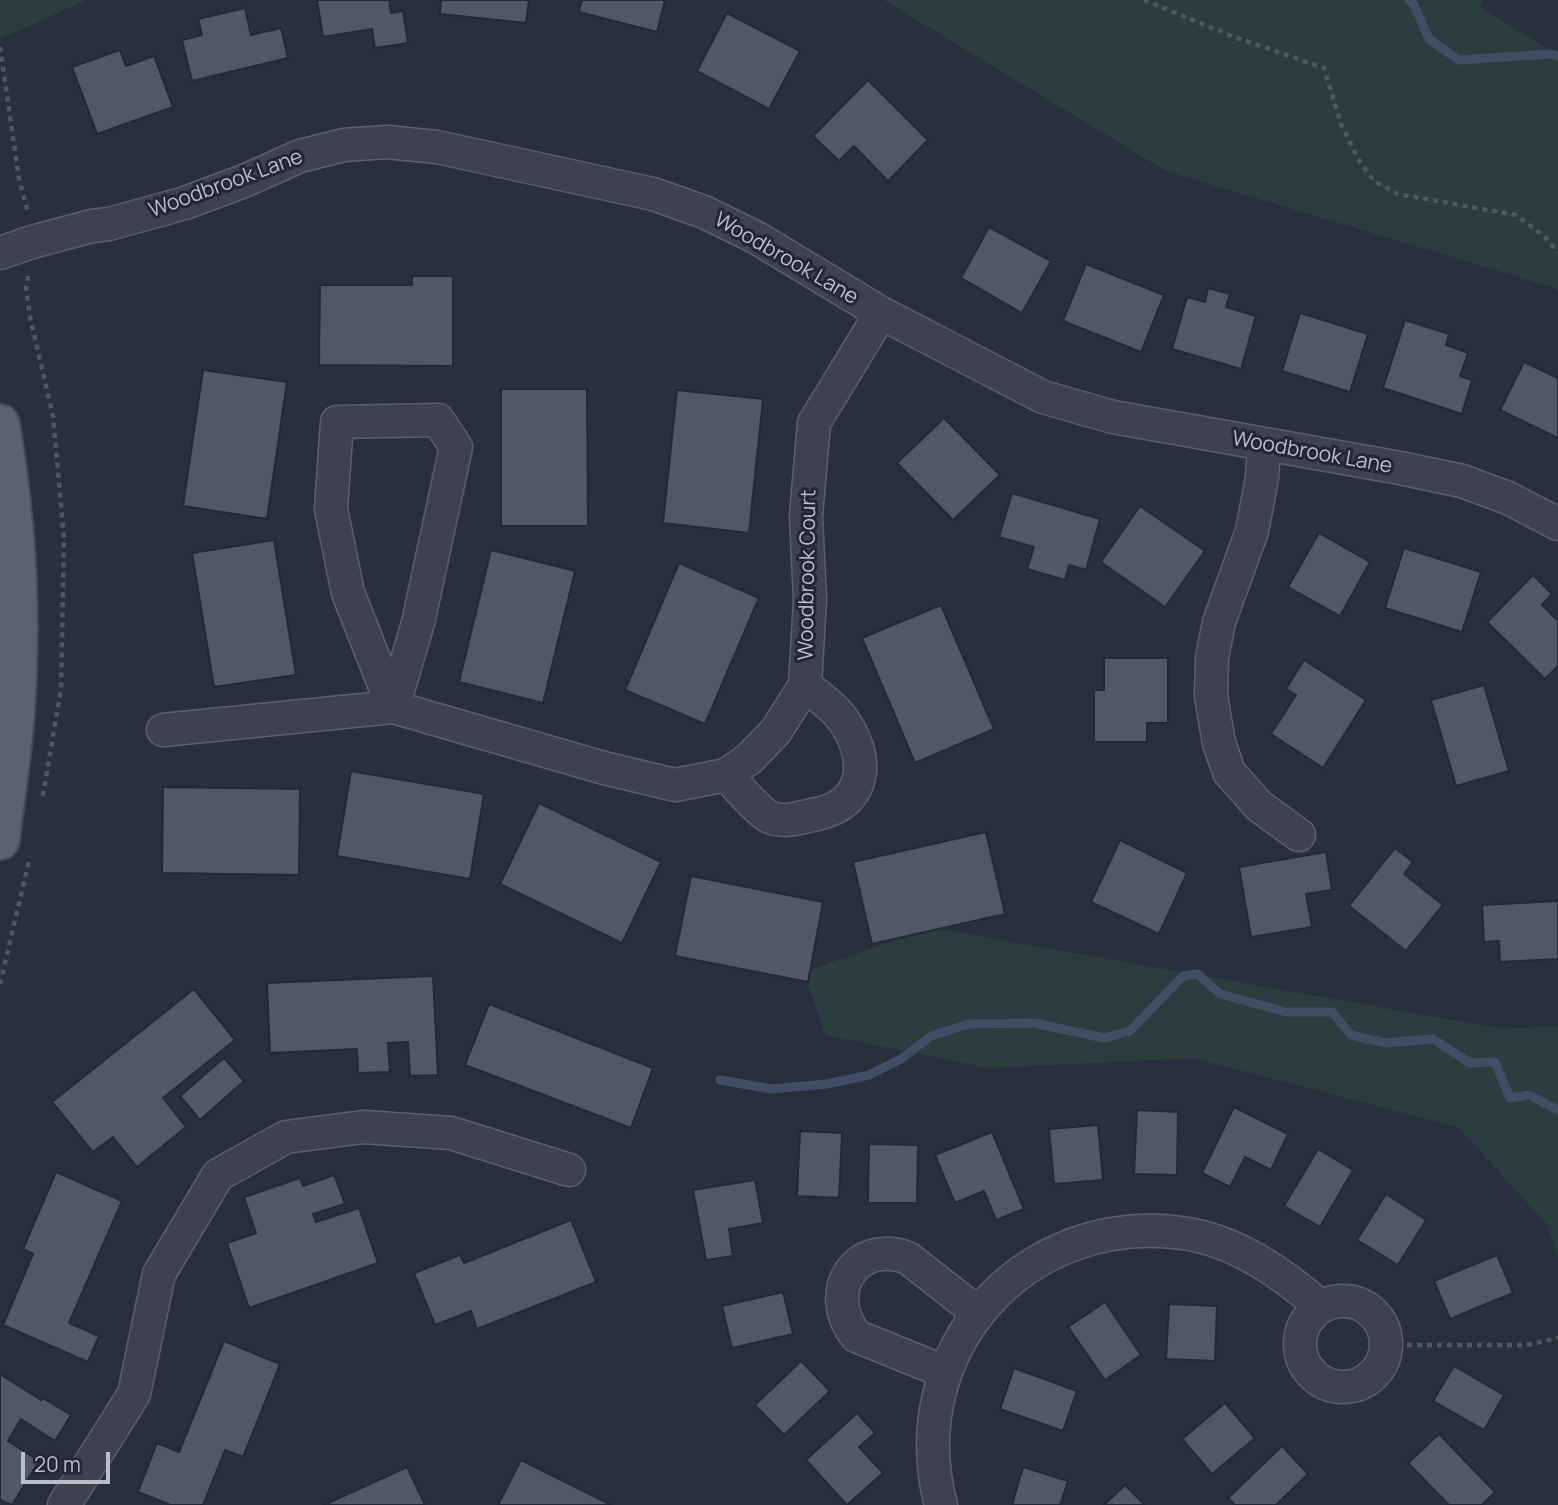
<!DOCTYPE html>
<html>
<head>
<meta charset="utf-8">
<style>
  body { margin:0 }
  #map { position:relative; width:1558px; height:1505px; overflow:hidden; background:#29303d; font-family:Manrope,sans-serif }
  canvas { display:block }
  .scale { position:absolute; left:21px; top:1452px; width:89px; height:32px; box-sizing:border-box; border:4px solid #b9bec8; border-top:0; padding-left:9px; font-size:21px; line-height:24px; white-space:nowrap; color:#b9bec8; -webkit-text-stroke:5px #212733; paint-order:stroke }
</style>
</head>
<body>
<div id="map">
<canvas width="1558" height="1505"></canvas>
<div class="scale">20 m</div>
</div>
<script>
const ctx = document.querySelector('canvas').getContext('2d');
ctx.lineJoin = 'round';
function fillPath(path, color) { ctx.fillStyle = color; ctx.fill(path, 'evenodd'); }
function stroke(path, color, width, dash) { ctx.strokeStyle = color; ctx.lineWidth = width; ctx.lineCap = dash ? 'butt' : 'round'; ctx.setLineDash(dash || []); ctx.stroke(path); }
function drawText(font, color, halo, rows, align = 'center') {
  ctx.font = font + ' Manrope,sans-serif'; ctx.lineWidth = 6; ctx.setLineDash([]); ctx.textBaseline = 'middle'; ctx.strokeStyle = halo; ctx.fillStyle = color; for (const [text, x, y, turn = 0] of rows) {
    ctx.save(); ctx.translate(x, y); ctx.rotate((+turn || 0) * Math.PI / 180); ctx.textAlign = isNaN(turn) ? turn : align; if (halo) ctx.strokeText(text, 0, 0); ctx.fillText(text, 0, 0); ctx.restore();
  }
}
fillPath(new Path2D(`
  M0,0H86L0,39Z
  M884,0H1483L1480,7L1558,56V291L1552,287L1166,171Z
  M932,928L1503,1029L1558,1026V1257L1547,1224L1458,1127L1193,1058L989,1068L826,1035L803,972Z`), '#2c3d3f');
stroke(new Path2D(`
  M1409,0L1414,5L1429,39L1459,60L1550,54L1558,56
  M720,1080L771,1089L827,1084L869,1075L901,1059L931,1036L969,1024L1034,1023L1104,1038L1130,1031L1183,976L1198,974L1220,994L1286,1012H1332L1351,1035L1385,1043L1433,1039L1470,1063L1495,1062L1510,1098L1529,1095L1558,1110`), '#414d64', 9);
const building = new Path2D(`
  M317,0H389L391,13L403,11L408,43L375,48L372,29L323,37Z
  M441,0H529L526,23L440,14Z
  M582,0H665L657,32L579,12Z
  M245,8L251,35L281,28L288,58L192,81L182,40L202,35L198,19Z
  M727,13L800,51L769,109L697,71Z
  M120,50L126,66L154,56L173,107L97,134L72,67Z
  M868,80L928,140L888,181L854,146L839,161L813,136Z
  M989,227L1051,261L1022,313L961,278Z
  M1086,264L1164,295L1141,352L1063,321Z
  M412,276H453V366L319,365L320,285H412Z
  M1208,288L1230,294L1226,307L1256,316L1241,369L1172,349L1187,297L1205,302Z
  M1300,313L1368,334L1350,392L1282,371Z
  M1405,320L1449,334L1446,345L1468,353L1460,376L1472,380L1462,414L1383,388Z
  M1524,362L1558,378V438L1500,410Z
  M203,370L287,382L267,519L183,506Z
  M501,389H587L588,526H501Z
  M677,390L763,399L749,533L663,523Z
  M944,418L1000,475L953,520L897,463Z
  M1012,493L1100,519L1086,570L1069,565L1065,580L1027,569L1034,547L999,537Z
  M1140,506L1205,551L1165,607L1101,562Z
  M1319,533L1370,562L1340,616L1288,587Z
  M274,540L296,675L214,687L192,553Z
  M1404,548L1481,572L1462,632L1385,608Z
  M491,550L575,571L543,703L459,682Z
  M679,563L759,598L705,724L625,690Z
  M1533,575L1552,594L1542,605L1558,621V666L1545,679L1487,622Z
  M941,605L994,729L915,763L862,638Z
  M1104,658H1168V723H1147V742H1094V690H1104Z
  M1304,660L1366,700L1323,768L1271,734L1296,695L1286,689Z
  M1484,685L1509,771L1456,786L1431,700Z
  M351,771L484,794L470,879L337,856Z
  M163,787L300,789L299,875L162,873Z
  M539,803L661,862L622,943L500,884Z
  M986,832L1005,914L872,944L853,862Z
  M1120,840L1187,873L1159,934L1091,902Z
  M1395,848L1413,862L1404,874L1443,905L1406,951L1349,906Z
  M1326,852L1332,890L1306,894L1312,927L1251,937L1239,867Z
  M691,876L823,902L808,982L675,956Z
  M1558,901V959L1500,962L1499,941L1484,942L1482,905Z
  M433,976L438,1075L410,1076L408,1042L388,1043L390,1072L358,1073L357,1049L270,1053L267,983Z
  M194,989L235,1040L163,1098L186,1127L137,1167L113,1137L93,1152L52,1102Z
  M489,1004L653,1068L631,1128L465,1065Z
  M224,1058L244,1081L200,1120L180,1096Z
  M1234,1107L1288,1134L1271,1170L1245,1157L1230,1187L1202,1173Z
  M1137,1110L1178,1112L1177,1175L1134,1174Z
  M1098,1125L1103,1180L1054,1184L1049,1129Z
  M800,1131L842,1133L839,1198L797,1196Z
  M992,1132L1024,1209L996,1220L984,1191L955,1203L935,1155Z
  M869,1144L918,1145L917,1203H868Z
  M1318,1149L1353,1170L1320,1227L1284,1206Z
  M56,1172L122,1201L69,1323L99,1336L88,1362L3,1325L33,1254L23,1249Z
  M334,1175L345,1204L313,1214L316,1222L359,1208L378,1263L249,1308L227,1243L256,1233L244,1197L300,1178L303,1186Z
  M755,1180L763,1223L729,1229L733,1256L706,1260L693,1190Z
  M1386,1194L1426,1220L1398,1265L1357,1240Z
  M571,1220L596,1282L477,1329L471,1311L435,1325L414,1273L460,1255L464,1263Z
  M1497,1255L1513,1293L1450,1319L1434,1281Z
  M783,1292L793,1334L732,1348L722,1306Z
  M1105,1302L1141,1355L1105,1380L1068,1327Z
  M1169,1304L1217,1306L1215,1361L1166,1359Z
  M224,1341L280,1364L243,1457L225,1450L203,1505H171L138,1492L157,1443L179,1452Z
  M801,1361L830,1391L784,1435L755,1405Z
  M1454,1366L1504,1395L1484,1430L1433,1401Z
  M1014,1368L1077,1391L1063,1431L1000,1409Z
  M0,1374L41,1400L43,1398L71,1415L55,1441L21,1419L8,1441L39,1461L12,1505L0,1500Z
  M1225,1403L1255,1438L1212,1474L1182,1439Z
  M857,1413L875,1433L859,1447L883,1473L847,1505L806,1460Z
  M1439,1434L1495,1492L1482,1505H1449L1408,1463Z
  M1282,1446L1308,1474L1276,1505H1235L1228,1498Z
  M521,1460L611,1505H498Z
  M407,1467L425,1505H324Z
  M1023,1467L1068,1481L1060,1505H1012Z
  M1125,1485L1145,1505H1104Z`);
fillPath(building, '#505866');
stroke(building, '#232935', 2);
const minor = new Path2D(`
  M0,253L32,242L92,226L109,224L185,203L244,181L300,156L344,145L387,142L437,147L653,194L704,212L757,238L881,313L1043,397L1113,417L1400,468L1462,481L1508,498L1558,524
  M438,420L456,447L418,623L393,707L348,593L331,509L337,422Z
  M1264,445L1262,478L1252,531L1219,622L1212,658L1211,696L1219,743L1229,772L1259,806L1299,835
  M163,730L393,707L604,768L675,785L726,775L749,759L776,731L805,685L810,600L806,516L814,423L881,313
  M726,775C735,784 759,812 769,817C784,824 802,817 817,814C869,803 870,755 841,717C832,705 816,695 805,685
  M1300 1344a43 43 0 1 1 86 0a43 43 0 1 1-86 0Z
  M945,1372L856,1336C822,1293 855,1238 908,1258L978,1313
  M64,1505L134,1394L159,1274L218,1175L286,1137L363,1127L451,1133L569,1170
  M941,1505C900,1351 1024,1212 1182,1233C1235,1240 1282,1273 1321,1307`);
const major = new Path2D(`
  M0,424C16,518 22,616 15,712C12,755 5,797 0,840`);
stroke(minor, '#5a606b', 35);
stroke(major, '#464b57', 42);
stroke(new Path2D(`
  M1144,0L1232,36L1324,68L1341,124L1358,159L1374,181L1398,194L1516,215L1545,237L1558,252
  M0,47L19,179L28,212
  M28,276L26,288L30,317L53,416L64,538L61,689L42,801
  M0,984L30,857
  M1387,1345H1527L1558,1338`), '#4b5a5d', 4.5, [5, 5]);
stroke(minor, '#3d424e', 32);
stroke(major, '#5b616d', 38);
drawText('21px', '#b9bec8', '#212733', [
  ["Woodbrook Lane",226,184,-20],
  ["Woodbrook Lane",786,259,30],
  ["Woodbrook Lane",1312,453,10],
  ["Woodbrook Court",808,575,-89]
]);
</script>
</body>
</html>
